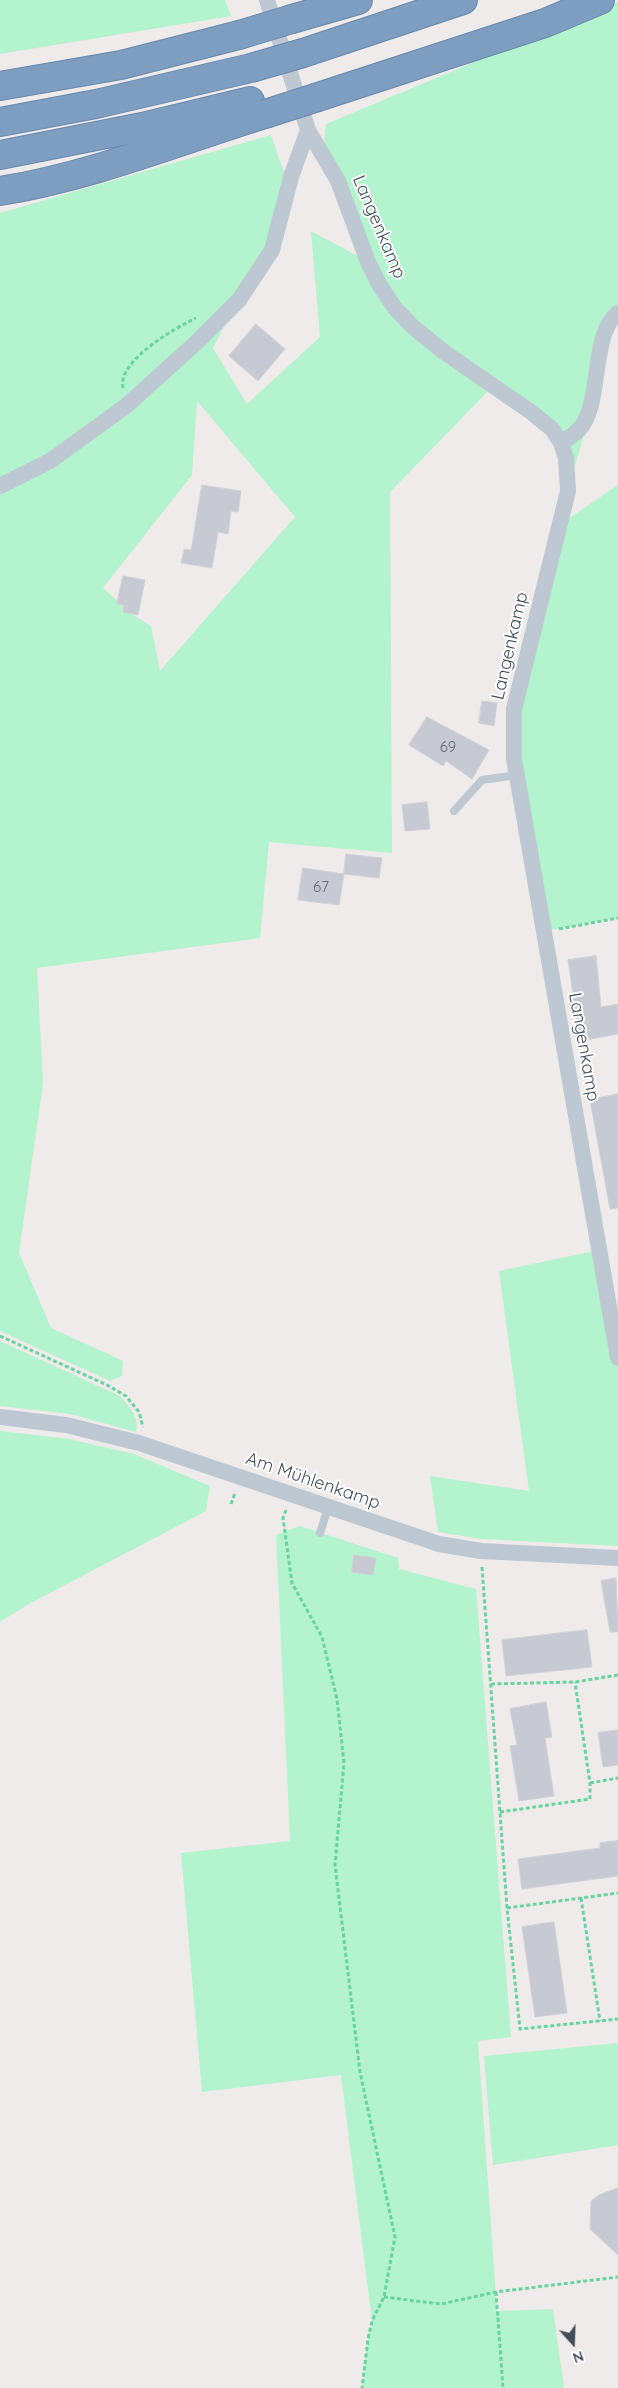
<!DOCTYPE html>
<html>
<head>
<meta charset="utf-8">
<style>
  body { margin:0 }
  #map { position:relative; width:618px; height:2388px; overflow:hidden; background:#efebeb; font-family:Quicksand,sans-serif }
  canvas { display:block }
  .north { position:absolute; left:548px; top:2318px; width:50px; height:50px; -webkit-text-stroke:4px #fff; paint-order:stroke; rotate:160deg; font-size:14px; font-weight:700; line-height:20px; text-align:center; color:#424f5b }
  .north::after { content:''; display:block; margin:auto; width:18px; height:22px; background:#424f5b; clip-path:polygon(50% 0,100% 100%,50% 72%,0 100%) }
</style>
</head>
<body>
<div id="map">
<canvas width="618" height="2388"></canvas>
<div class="north">N</div>
</div>
<script>
const ctx = document.querySelector('canvas').getContext('2d');
ctx.lineJoin = 'round';
function fillPath(path, color) { ctx.fillStyle = color; ctx.fill(path, 'evenodd'); }
function stroke(path, color, width, dash) { ctx.strokeStyle = color; ctx.lineWidth = width; ctx.lineCap = dash ? 'butt' : 'round'; ctx.setLineDash(dash || []); ctx.stroke(path); }
function drawText(font, color, halo, rows, align = 'center') {
  ctx.font = font + ' Quicksand,sans-serif'; ctx.lineWidth = 4; ctx.setLineDash([]); ctx.textBaseline = 'middle'; ctx.strokeStyle = halo; ctx.fillStyle = color; for (const [text, x, y, turn = 0] of rows) {
    ctx.save(); ctx.translate(x, y); ctx.rotate((+turn || 0) * Math.PI / 180); ctx.textAlign = isNaN(turn) ? turn : align; if (halo) ctx.strokeText(text, 0, 0); ctx.fillText(text, 0, 0); ctx.restore();
  }
}
fillPath(new Path2D(`
  M0,0H225L231,16L0,54Z
  M618,2V313L568,491L561,443L493,386L390,492L392,853L269,842L260,938L37,968L43,1083L19,1253L51,1328L123,1361L122,1376L110,1381L0,1331V213L271,135L283,170L291,177L281,218L213,348L247,404L320,337L311,231L367,261L323,155L326,124ZM197,401L295,517L160,671L151,626L133,615L103,588L192,475Z
  M618,485V918L544,931L514,709L559,525Z
  M599,1250L618,1358V1546L481,1539L438,1532L430,1476L529,1491L499,1271Z
  M0,1341L120,1396C129,1406 140,1418 136,1432L70,1414L0,1406Z
  M0,1431L69,1439L134,1454L210,1486L206,1511L29,1604L0,1622Z
  M300,1526L398,1558L399,1569L476,1589L511,2037L478,2041L497,2311L553,2309L564,2388H362L368,2339L372,2321L341,2075L202,2092L181,1853L290,1841L276,1535Z
  M618,2043V2145L493,2165L484,2056Z`), '#b3f3cd');
const building = new Path2D(`
  M256,324L285,349L258,381L229,356Z
  M202,485L241,491L238,512L231,511L228,534L218,532L212,568L181,563L184,549L191,550Z
  M123,576L145,580L138,615L123,612L124,605L117,604Z
  M482,701L497,703L494,726L479,723Z
  M427,717L489,750L472,779L446,761L443,766L409,745Z
  M427,802L430,829L405,831L402,805Z
  M346,854L382,858L379,878L344,874Z
  M303,868L344,874L339,905L298,900Z
  M596,956L601,1007L618,1004V1034L580,1041L568,960Z
  M618,1094V1208L610,1209L590,1100Z
  M354,1555L376,1558L373,1575L352,1572Z
  M616,1578L618,1632H610L601,1581Z
  M587,1630L592,1667L506,1676L502,1640Z
  M546,1702L552,1737L545,1738L554,1796L519,1801L510,1746L517,1745L510,1709Z
  M618,1730V1765L603,1767L598,1733Z
  M618,1841V1876L522,1889L518,1859L600,1848V1843Z
  M554,1922L567,2013L535,2017L522,1927Z
  M618,2188V2255L590,2229L591,2201L599,2195Z`);
fillPath(building, '#c7cad2');
stroke(building, '#cfd1d8', 1);
const highway = new Path2D(`
  M292,19L358,0
  M303,53L463,0
  M0,86L121,65L239,35
  M318,97L545,23L600,0
  M0,122L96,104L251,68
  M0,155L142,127L250,101
  M0,191C89,177 178,141 265,114`);
stroke(highway, '#6888ad', 30);
stroke(new Path2D(`
  M123,388C117,361 175,328 196,318
  M559,929L618,918
  M0,1336L107,1385L126,1396L139,1412L143,1427
  M231,1504L235,1493
  M286,1510L283,1518L292,1583L322,1637L337,1699L344,1763L335,1865L360,2072L395,2237L384,2297L372,2321L368,2339L362,2388
  M482,1567L507,1908L520,2029L618,2019
  M491,1684L575,1682L618,1675
  M590,1783L618,1778
  M500,1812L590,1799V1783L575,1682
  M581,1898L600,2021
  M507,1908L618,1893
  M496,2292L503,2388
  M384,2297L441,2304L496,2292L618,2277`), '#68d4a1', 3, [4, 2.5]);
stroke(new Path2D(`
  M454,811L482,780L517,775
  M320,1533L328,1508`), '#bdc8d3', 8);
stroke(new Path2D(`
  M267,0L308,130L338,181L368,262L380,286L395,308L412,326L444,352L531,412L552,429L561,443L566,458L568,491L514,709V759L618,1358
  M561,443C569,438 577,433 582,426C602,398 591,333 618,313
  M0,486L50,461L126,406L198,341L239,300L272,250L291,177L308,130
  M0,1417L66,1425L139,1443L439,1544L481,1551L618,1558`), '#bdc8d3', 16);
stroke(highway, '#7d9dc1', 28);
const highwayBridge = new Path2D(`
  M239,35L292,19
  M251,68L303,53
  M265,114L318,97`);
stroke(highwayBridge, '#6888ad', 30, []);
stroke(highwayBridge, '#7d9dc1', 28);
drawText('15px', '#636e79', null, [
  ["69",448,747],
  ["67",321,887]
]);
drawText('18px', '#424f5b', '#fff', [
  ["Langenkamp",379,227,67],
  ["Langenkamp",510,646,-77],
  ["Langenkamp",584,1047,80],
  ["Am Mühlenkamp",313,1481,19]
]);
</script>
</body>
</html>
